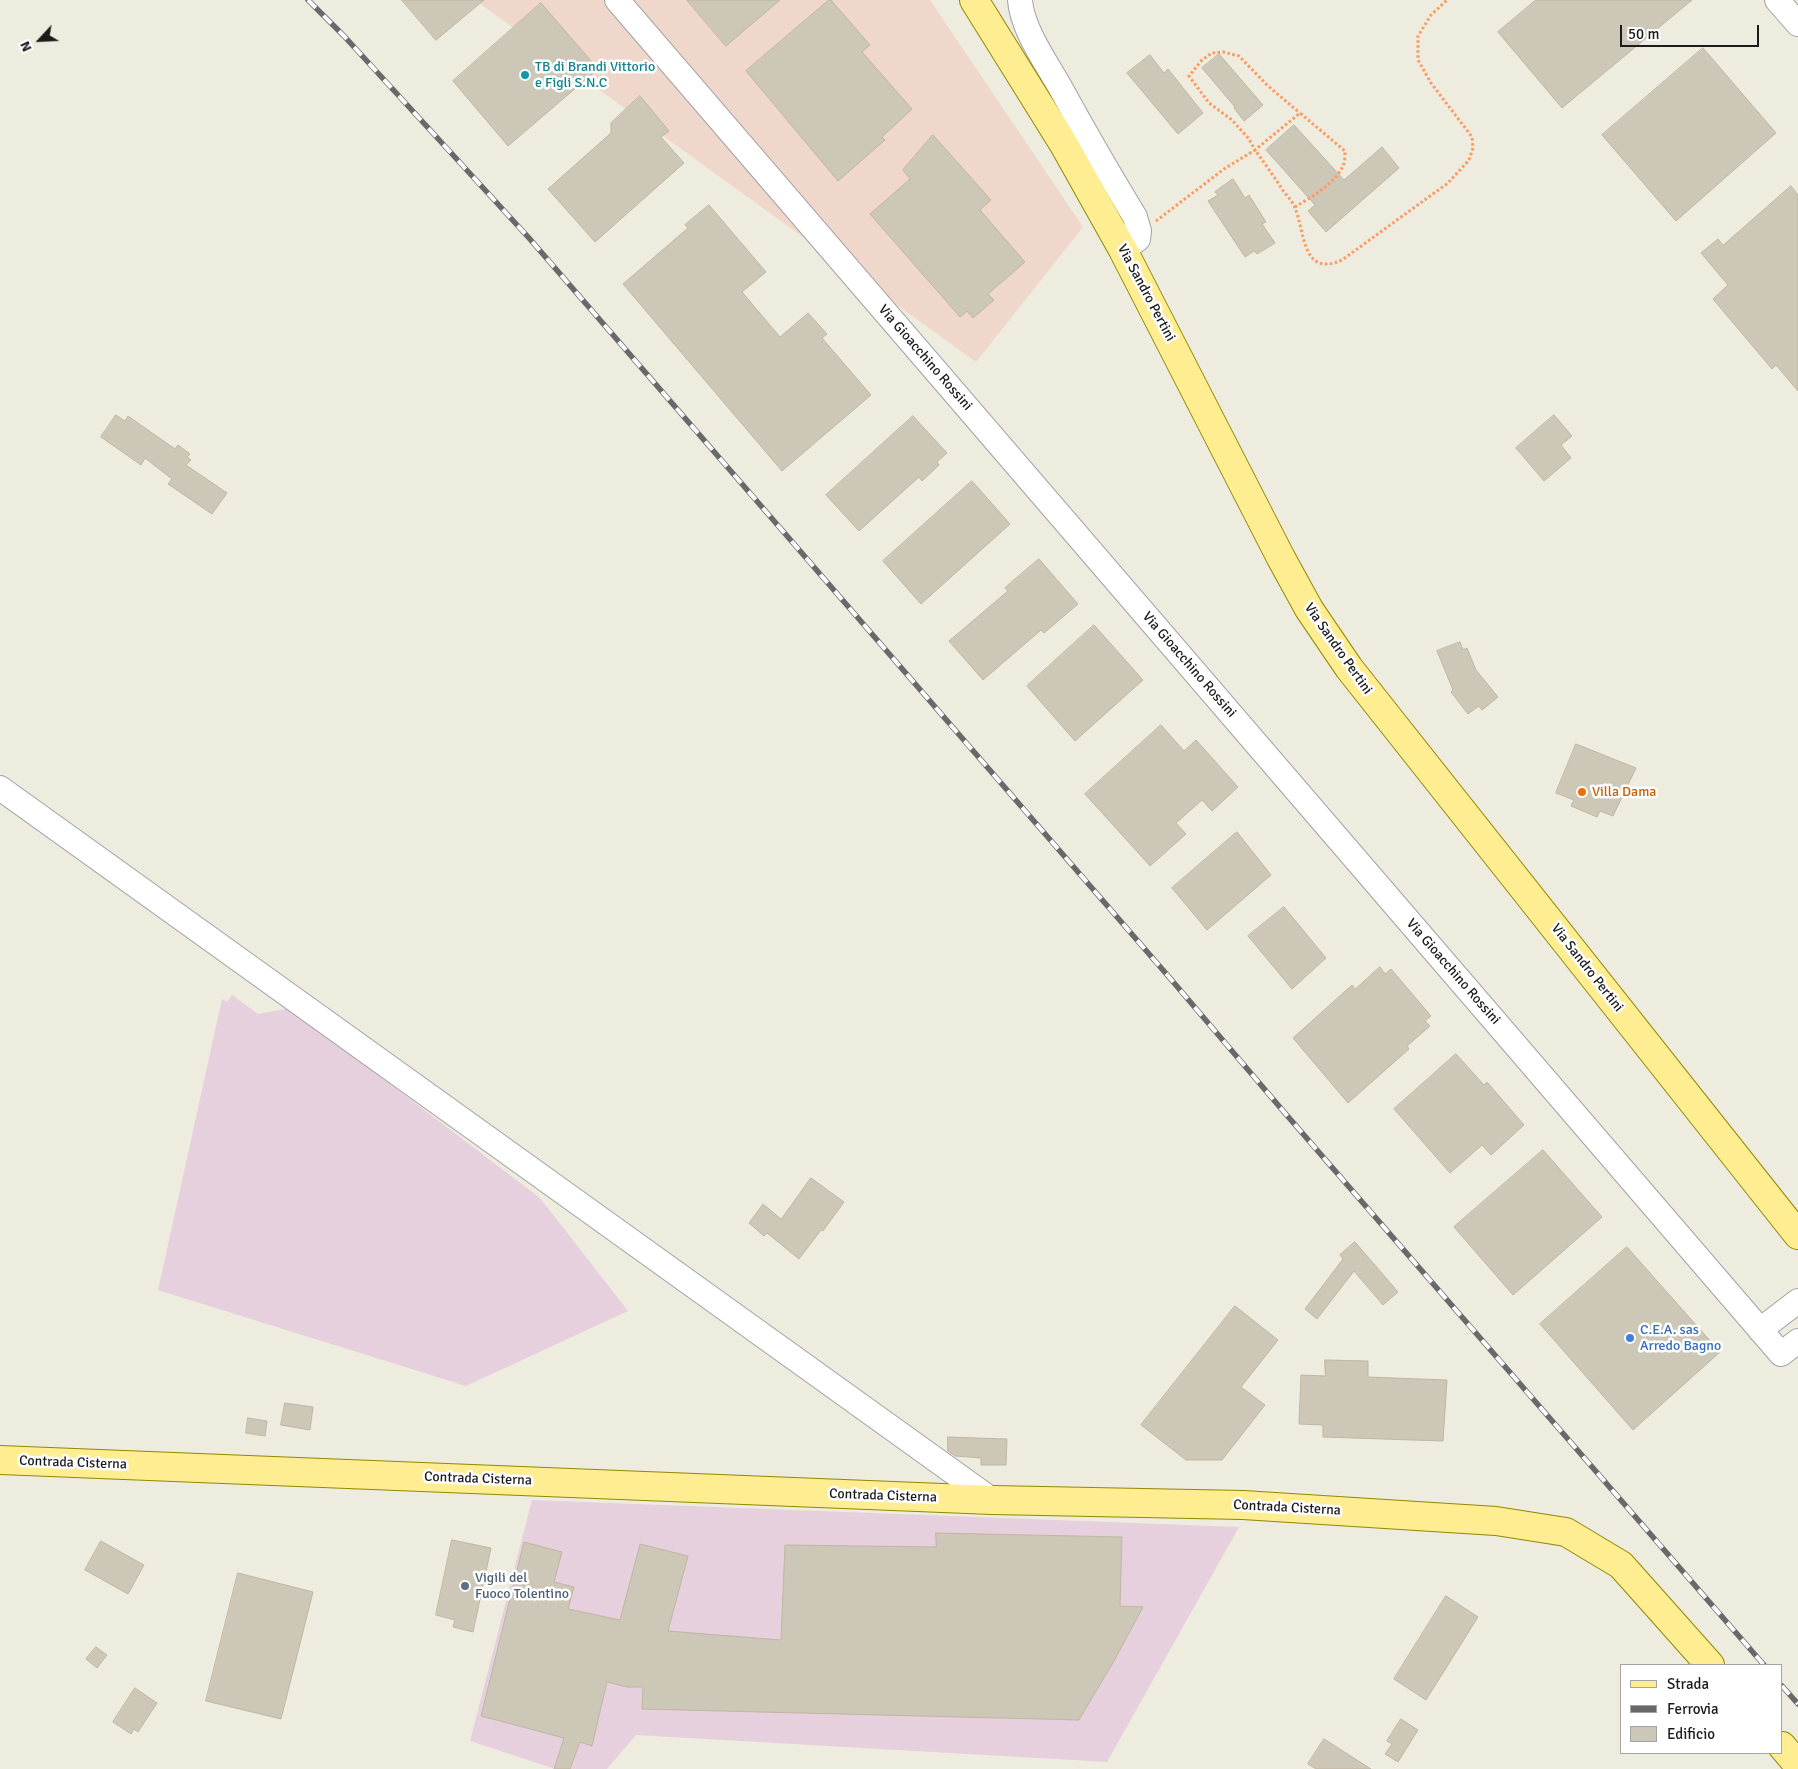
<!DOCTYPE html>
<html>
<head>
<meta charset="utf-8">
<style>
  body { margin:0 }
  #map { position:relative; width:1798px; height:1769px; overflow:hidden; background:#edecdf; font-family:Signika,sans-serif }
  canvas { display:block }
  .legend { position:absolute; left:1620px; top:1664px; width:162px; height:90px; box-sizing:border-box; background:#fff; border:1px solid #a4a4a4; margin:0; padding:6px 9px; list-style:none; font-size:15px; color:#1b1b1b }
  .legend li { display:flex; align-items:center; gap:10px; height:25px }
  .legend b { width:25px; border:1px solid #a4a4a4 }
  .north { position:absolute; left:15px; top:15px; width:50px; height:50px; -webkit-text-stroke:4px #fff; paint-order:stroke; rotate:245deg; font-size:14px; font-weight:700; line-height:20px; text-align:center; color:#1b1b1b }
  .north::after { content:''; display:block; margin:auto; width:18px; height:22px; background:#1b1b1b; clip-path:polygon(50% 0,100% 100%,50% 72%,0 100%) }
  .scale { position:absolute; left:1620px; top:25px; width:139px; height:22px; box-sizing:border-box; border:2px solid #1b1b1b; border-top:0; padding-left:6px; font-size:15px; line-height:18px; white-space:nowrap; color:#1b1b1b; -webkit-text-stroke:4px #fff; paint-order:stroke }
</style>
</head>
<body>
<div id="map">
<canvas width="1798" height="1769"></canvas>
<ul class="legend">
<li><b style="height:6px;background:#ffed92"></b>Strada</li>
<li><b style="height:6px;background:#696969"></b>Ferrovia</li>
<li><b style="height:14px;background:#cdc7b8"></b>Edificio</li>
</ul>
<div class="north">N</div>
<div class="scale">50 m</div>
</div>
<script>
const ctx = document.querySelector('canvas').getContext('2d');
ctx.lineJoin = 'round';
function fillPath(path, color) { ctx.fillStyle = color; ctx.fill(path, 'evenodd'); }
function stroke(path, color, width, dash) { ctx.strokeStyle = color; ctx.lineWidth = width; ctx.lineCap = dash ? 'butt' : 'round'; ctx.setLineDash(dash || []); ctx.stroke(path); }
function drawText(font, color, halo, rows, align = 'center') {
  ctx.font = font + ' Signika,sans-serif'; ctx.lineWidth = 5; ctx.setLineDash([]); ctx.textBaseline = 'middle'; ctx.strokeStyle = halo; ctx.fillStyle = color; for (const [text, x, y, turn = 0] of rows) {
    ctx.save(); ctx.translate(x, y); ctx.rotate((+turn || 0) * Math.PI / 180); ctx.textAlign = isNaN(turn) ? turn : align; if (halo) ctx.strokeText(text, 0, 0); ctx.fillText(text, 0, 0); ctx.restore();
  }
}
fillPath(new Path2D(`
  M475,0H930L1083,227L976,362Z`), '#f0d7cc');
fillPath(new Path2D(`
  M232,995L258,1014L290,1008L540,1198L628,1311L466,1386L158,1290L222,999L227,1002Z
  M532,1500L1239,1527L1107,1762L636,1735L607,1769H555L470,1741Z`), '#e7d0dd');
const building = new Path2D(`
  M402,0H484L436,40Z
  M687,0H780L726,46Z
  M829,0H831L870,45L862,52L912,109L882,137L885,140L838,181L746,71Z
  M1536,0H1692L1562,108L1498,32Z
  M541,3L598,69L508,146L453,81Z
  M1703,48L1776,133L1676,221L1602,135Z
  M1219,54L1263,105L1244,121L1234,108L1235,107L1202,68Z
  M1150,55L1164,73L1168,69L1203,113L1178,134L1127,73Z
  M640,96L669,131L661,137L684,163L595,242L548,189L611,133V123Z
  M1294,125L1344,180L1382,147L1399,168L1326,232L1308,211L1315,205L1266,150Z
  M933,135L991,200L980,210L1025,262L988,294L994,300L973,318L967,311L960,317L870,214L910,179L903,170Z
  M1233,179L1245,198L1249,195L1266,222L1262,224L1275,243L1257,254L1254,251L1245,257L1208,201L1218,195L1215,192Z
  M1791,186L1798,195V391L1776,365L1772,369L1713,299L1728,285L1701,253L1718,239L1723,245Z
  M709,205L766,272L742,292L780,337L808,313L827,334L822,338L871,395L782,471L623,284L688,228L685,225Z
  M116,415L125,421L128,416L175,449L178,445L190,454L187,457L191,460L186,465L227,493L212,514L168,484L172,479L145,458L141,465L101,437Z
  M1554,415L1572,436L1561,445L1571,458L1544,481L1516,448Z
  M913,416L947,453L937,462L939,465L922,481L919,477L859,531L826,495Z
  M972,481L1010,524L921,604L883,561Z
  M1039,559L1078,604L1044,633L1041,630L983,680L949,641L1008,591L1005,588Z
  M1094,625L1143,680L1075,741L1027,686Z
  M1460,642L1463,650L1467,648L1476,670L1498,697L1482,710L1479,706L1468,714L1451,692L1453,690L1437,651Z
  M1161,725L1184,751L1196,740L1238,787L1212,811L1202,800L1176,823L1186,834L1150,866L1085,794Z
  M1576,744L1636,768L1613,816L1600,811L1597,817L1571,806L1574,800L1556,793Z
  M1237,832L1271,875L1207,930L1172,888Z
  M1284,907L1326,958L1292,989L1248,936Z
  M1380,967L1385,974L1391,969L1431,1016L1425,1021L1430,1026L1407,1046L1409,1049L1348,1103L1293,1038L1352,985L1355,989Z
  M1456,1054L1484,1085L1487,1082L1524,1125L1491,1155L1482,1145L1450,1173L1394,1109Z
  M1543,1150L1602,1217L1513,1295L1454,1227Z
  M811,1178L844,1202L823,1231L821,1230L799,1259L767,1233L764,1236L749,1223L763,1204L781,1219Z
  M1355,1242L1398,1292L1383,1305L1354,1271L1317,1319L1305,1309L1343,1259L1340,1255Z
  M1627,1247L1720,1352L1633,1430L1540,1324Z
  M1235,1306L1278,1340L1241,1387L1265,1405L1222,1460H1186L1141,1425Z
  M1325,1360L1368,1361V1377L1447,1380L1443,1441L1323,1437V1425L1299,1424L1301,1375L1325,1376Z
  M285,1403L313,1407L310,1430L281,1425Z
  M248,1418L267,1421L265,1436L246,1433Z
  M948,1437L1007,1439L1006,1465H981V1458L955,1456L948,1451Z
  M936,1533L1122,1537L1120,1606L1143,1607L1114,1661L1079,1720L642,1709L643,1687H627L607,1682L592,1746L580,1742L570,1769H554L564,1738L481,1716L524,1542L562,1552L554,1582L574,1587L568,1609L620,1620L640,1544L688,1556L668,1631L781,1640L785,1545L936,1547Z
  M452,1540L491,1548L473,1632L453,1627L455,1620L436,1615Z
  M101,1541L144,1565L128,1594L85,1570Z
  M238,1573L313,1592L281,1719L206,1701Z
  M1446,1596L1478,1617L1426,1700L1394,1679Z
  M96,1647L107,1655L97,1668L86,1659Z
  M135,1688L157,1703L138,1732L134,1729L131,1734L113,1722Z
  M1401,1719L1418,1730L1398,1762L1385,1754L1392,1744L1387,1741Z
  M1324,1739L1371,1769H1316L1308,1764Z`);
fillPath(building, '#cdc7b8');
stroke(building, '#c0b6a1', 1);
const minor = new Path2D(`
  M617,0L1781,1354L1798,1341
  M1020,0C1022,29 1046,62 1060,87C1084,131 1109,174 1135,217L1139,231L1138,239L1123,250
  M1777,0L1798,24
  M0,788L992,1500
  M1760,1330L1798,1301`);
const major = new Path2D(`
  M974,0L1063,143L1123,250L1281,558L1309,609L1349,668L1798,1235
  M0,1460L992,1500L1243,1505L1496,1521L1566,1532L1621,1565L1710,1665
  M1782,1746L1798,1765`);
stroke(minor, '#a2a2a2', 26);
stroke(major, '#918800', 30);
stroke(new Path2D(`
  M1295,207C1311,197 1335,184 1343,166C1345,162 1345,155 1345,151L1300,113L1255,150L1249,139L1232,120L1209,103L1189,76L1202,60L1212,53L1223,52L1239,56L1268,86L1300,113
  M1156,221L1224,169L1255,150C1265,164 1275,178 1284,192C1288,197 1293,202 1295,208C1305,232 1302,278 1342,260L1448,183L1469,160L1473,148L1472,137L1431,83L1418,60V36L1431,15L1447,0`), '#ff995e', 3, [2.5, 2.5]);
stroke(minor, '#fff', 24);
stroke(major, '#ffed92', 28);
const rail = new Path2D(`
  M308,0L344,36L529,238L1169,977L1284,1112L1764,1665
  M1782,1686L1798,1704`);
stroke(rail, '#696969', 5.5);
stroke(rail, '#fff', 4, [11]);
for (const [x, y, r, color] of [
  [525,75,5,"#0f9aa8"],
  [1582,792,5,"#e8710a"],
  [1630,1338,5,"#3f7fe0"],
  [465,1586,5,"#5c6f8a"]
]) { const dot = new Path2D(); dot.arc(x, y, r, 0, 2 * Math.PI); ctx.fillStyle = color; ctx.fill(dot); stroke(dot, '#fff', 2); }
drawText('14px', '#0d838f', '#fff', [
  ["TB di Brandi Vittorio",535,67],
  ["e Figli S.N.C",535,83]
], 'left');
drawText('14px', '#1b1b1b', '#fff', [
  ["Via Sandro Pertini",1146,293,62],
  ["Via Gioacchino Rossini",925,358,49],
  ["Via Sandro Pertini",1338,649,55],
  ["Via Gioacchino Rossini",1189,665,49],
  ["Via Sandro Pertini",1587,968,52],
  ["Via Gioacchino Rossini",1453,972,49],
  ["Contrada Cisterna",73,1463,2],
  ["Contrada Cisterna",478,1479,2],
  ["Contrada Cisterna",883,1496,2],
  ["Contrada Cisterna",1287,1508,3]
]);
drawText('14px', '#c56008', '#fff', [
  ["Villa Dama",1592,792]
], 'left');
drawText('14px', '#366cbe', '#fff', [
  ["C.E.A. sas",1640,1330],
  ["Arredo Bagno",1640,1346]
], 'left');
drawText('14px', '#4e5e75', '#fff', [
  ["Vigili del",475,1578],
  ["Fuoco Tolentino",475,1594]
], 'left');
</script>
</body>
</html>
